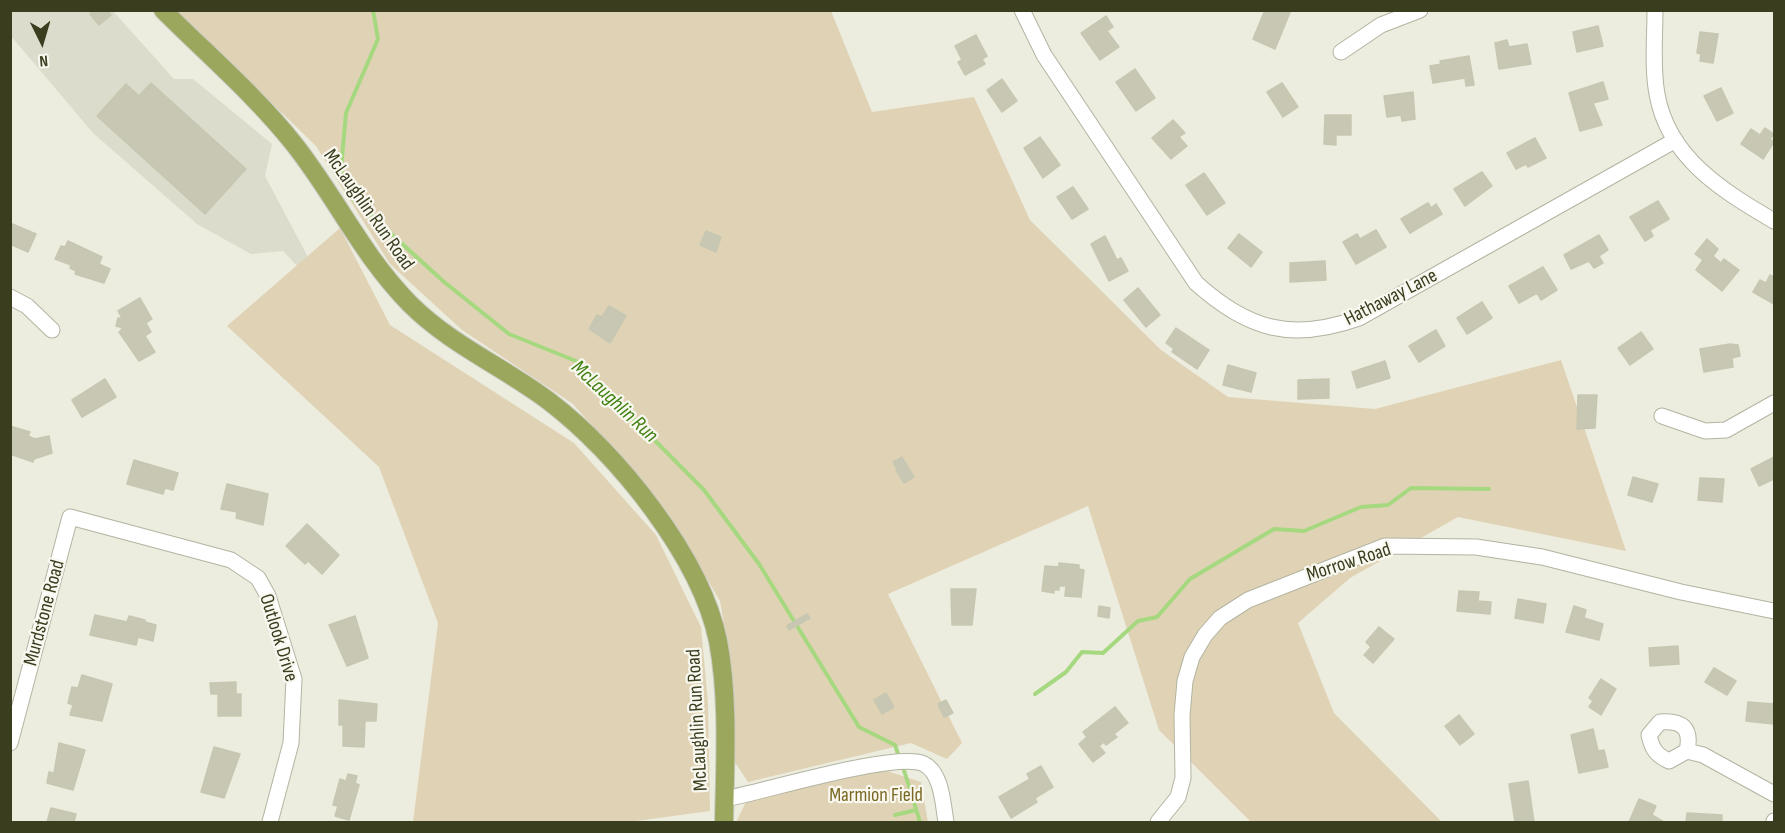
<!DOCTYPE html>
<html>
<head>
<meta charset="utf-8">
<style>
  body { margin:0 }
  #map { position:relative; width:1785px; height:833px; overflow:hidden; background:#ececdf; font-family:"Sofia Sans Condensed",sans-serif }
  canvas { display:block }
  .frame { position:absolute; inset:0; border:12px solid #3a3e1e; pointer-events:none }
  .north { position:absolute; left:12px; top:12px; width:60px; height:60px; -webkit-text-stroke:4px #f9f8f0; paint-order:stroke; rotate:175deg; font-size:16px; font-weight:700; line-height:24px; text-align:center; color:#3a3e1e }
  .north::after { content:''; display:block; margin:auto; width:21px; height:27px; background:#3a3e1e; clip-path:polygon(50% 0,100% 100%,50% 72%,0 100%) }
</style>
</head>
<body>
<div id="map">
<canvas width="1785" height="833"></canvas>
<div class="frame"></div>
<div class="north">N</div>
</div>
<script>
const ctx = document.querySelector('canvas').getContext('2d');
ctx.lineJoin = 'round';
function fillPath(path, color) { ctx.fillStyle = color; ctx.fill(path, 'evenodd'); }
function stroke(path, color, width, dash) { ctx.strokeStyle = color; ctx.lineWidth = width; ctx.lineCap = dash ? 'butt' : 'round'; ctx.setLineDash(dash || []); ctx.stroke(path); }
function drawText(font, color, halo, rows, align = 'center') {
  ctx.font = font + ' "Sofia Sans Condensed",sans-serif'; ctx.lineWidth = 4.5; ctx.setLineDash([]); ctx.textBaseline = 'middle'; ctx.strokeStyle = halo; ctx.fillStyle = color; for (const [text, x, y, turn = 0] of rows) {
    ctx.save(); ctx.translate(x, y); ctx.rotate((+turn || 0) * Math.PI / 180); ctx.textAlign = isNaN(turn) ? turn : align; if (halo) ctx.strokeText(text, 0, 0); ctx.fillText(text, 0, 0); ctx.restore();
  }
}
fillPath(new Path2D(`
  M10,11H113L174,79H193L272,144L265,176L310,261L300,269L283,251L251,254L197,224L93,133L11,36Z`), '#dcdccd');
fillPath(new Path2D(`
  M177,11H831L872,112L974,97L1030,220L1161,350L1228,397L1375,409L1561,360L1626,551L1458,517L1350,578L1298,623L1334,713L1442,822H1251L1159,730L1088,506L888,594L962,743L947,759L911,743L748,782L732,758L731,664L720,601L664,508L573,404L462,330L390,264L316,146Z
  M340,228L390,325L574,443L656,535L701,627L708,703L710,811L629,822H413L438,623L379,467L227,326Z
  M878,768L921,782L928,822H736L746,802Z`), '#e0d3b5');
stroke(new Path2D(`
  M373,10L378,39L346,113L341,169L354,200L443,281L509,334L576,361L704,490L759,564L859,727L895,745L899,757
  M1035,694L1066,672L1082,652L1103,653L1138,621L1157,617L1190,579L1274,529L1304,531L1361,507L1388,505L1411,488L1489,489
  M903,767L920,822
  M895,815L916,810`), '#a6d880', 4);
const building = new Path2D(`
  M94,10H107L111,15L99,25L90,14Z
  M1265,10H1291L1275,49L1253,39Z
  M1106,16L1113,27L1107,31L1119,47L1100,60L1081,33Z
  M1598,26L1603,46L1577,52L1573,32Z
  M1700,32L1718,34L1713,63L1700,61L1701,54L1697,53Z
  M976,35L987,56L982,59L985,64L965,75L958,62L962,60L955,46Z
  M1507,40L1509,47L1527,44L1531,64L1499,69L1495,43Z
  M1469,56L1474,85L1466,86L1465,78L1433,83L1430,66L1441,64L1440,61Z
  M1135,69L1155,98L1136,111L1116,82Z
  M1002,79L1017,101L1002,112L987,90Z
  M1603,82L1608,99L1593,103L1602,125L1580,131L1569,93Z
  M151,83L246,169L205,214L97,116L126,84L139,96Z
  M1282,83L1298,107L1283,117L1267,92Z
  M1721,88L1733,113L1717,121L1704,96Z
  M1413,92L1415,119L1402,121L1401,115L1387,117L1384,96Z
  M1325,115H1351V135H1336V145L1324,144Z
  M1173,120L1185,133L1179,137L1187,146L1171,159L1152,138Z
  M1765,128L1774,134L1770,139L1774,142L1763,159L1741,144L1751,129L1760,135Z
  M1040,137L1060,165L1043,178L1024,148Z
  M1535,138L1546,158L1528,167L1526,164L1516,169L1507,153Z
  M1482,172L1492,186L1465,206L1454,189Z
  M1204,173L1225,203L1207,215L1186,185Z
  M1073,187L1088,209L1072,219L1057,197Z
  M1658,201L1669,219L1650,230L1653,236L1645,241L1630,217Z
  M1428,203L1431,208L1436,204L1442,214L1410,233L1401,219Z
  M10,223L36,234L28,252L10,244Z
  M1376,230L1386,247L1356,264L1343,242L1357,234L1360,239Z
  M706,231L721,237L716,252L700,245Z
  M1239,234L1262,252L1251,267L1228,248Z
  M1599,235L1608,250L1599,256L1603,263L1594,268L1589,261L1571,269L1564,255Z
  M1105,236L1117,260L1121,258L1128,271L1109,281L1091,244Z
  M1707,239L1718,249L1713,256L1721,263L1724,259L1739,270L1722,291L1696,270L1703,260L1695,254Z
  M68,241L102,257L99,264L110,269L104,283L75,274L76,271L70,268L71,265L55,259L61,246L65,247Z
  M1325,261L1326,280L1290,282V263Z
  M1543,267L1557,290L1541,300L1537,293L1519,303L1509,286Z
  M1770,275L1774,277V304L1753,292L1760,280L1766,283Z
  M1138,288L1160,315L1146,327L1124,300Z
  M140,298L152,319L146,323L151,332L145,336L155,352L139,361L119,332L123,328L116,326L118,318H122L118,311Z
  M1482,302L1492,318L1467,334L1457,318Z
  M609,306L626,316L610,343L589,329L597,315L602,317Z
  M1176,328L1209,350L1197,369L1172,352L1174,349L1166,343Z
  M1436,330L1445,346L1419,362L1409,346Z
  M1641,332L1653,349L1630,365L1618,348Z
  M1730,344L1738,345L1740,356L1732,358L1733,367L1704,372L1700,349Z
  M1385,361L1390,378L1357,388L1352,372Z
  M1228,365L1256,373L1251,392L1223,385Z
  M105,379L116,397L82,417L72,400Z
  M1329,379V398L1298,399V380Z
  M1578,395H1597L1595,428L1577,429Z
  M10,426L30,432L28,436L35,439L49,436L52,453L34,459L33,462L10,454Z
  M902,457L906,464L897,469L893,462Z
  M1774,457V479L1759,486L1751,469Z
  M134,460L178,473L173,490L165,488L163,494L127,484Z
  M906,464L914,477L904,483L896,470Z
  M1633,477L1658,484L1652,502L1628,495Z
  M1700,478L1724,479L1722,502L1698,500Z
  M227,484L268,494L263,525L236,518L237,512L221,509Z
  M307,524L339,555L322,574L308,561L305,564L286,546Z
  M1059,563L1079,565V569L1084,570L1081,597L1065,596L1066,586H1059V590H1054V593L1042,591L1045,566L1059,567Z
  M951,589H976L972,625H952Z
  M1459,591L1479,592L1478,601L1491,602L1490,614L1457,611Z
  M1518,599L1546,604L1543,623L1515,618Z
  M1099,606L1110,608L1109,618L1098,616Z
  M1574,606L1586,610L1584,618L1603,624L1599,640L1566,632Z
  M807,614L810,618L789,630L787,626Z
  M95,615L127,622L129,616L145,620V622L156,625L153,641L138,637L136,645L90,635Z
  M355,616L368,658L347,666L329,625Z
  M1379,627L1394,639L1373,663L1364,655L1371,647L1366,642Z
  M1678,646L1679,664L1650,666L1649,648Z
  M1714,668L1736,681L1727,695L1705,682Z
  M82,675L112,684L102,721L70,715L73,705L68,703L72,687L78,688Z
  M1601,679L1616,689L1601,715L1589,707L1593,701L1589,698Z
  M236,682V694H241V716H218V694H211L210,683Z
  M886,693L894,707L882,714L874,700Z
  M339,700L377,704L376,721H365L364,747L343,746V725H339Z
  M946,700L953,713L944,717L938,704Z
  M1748,702L1774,704V724L1746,721Z
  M1115,707L1128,723L1114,734L1117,737L1106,745L1104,742L1099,746L1105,753L1093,762L1079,744L1087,737L1083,732Z
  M1459,715L1474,734L1460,745L1445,726Z
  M1593,729L1598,751L1604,750L1608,767L1579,773L1571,735Z
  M59,743L85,750L73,790L47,783L49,772L54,773Z
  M214,747L240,754L224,798L201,792Z
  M1041,766L1053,787L1035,798L1037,802L1011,818L999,797L1030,779L1027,774Z
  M348,774L357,776L355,783L359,785L349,820L335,816L338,806L333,805L340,779L346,781Z
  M1528,781L1534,822H1515L1509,784Z
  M1639,799L1656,806L1652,815L1664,822H1629Z
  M51,808L76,814L74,822H47Z
  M1687,813L1722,815V822H1686Z`);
fillPath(building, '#c7c7b4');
stroke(building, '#c7c7b1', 1.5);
const minor = new Path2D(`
  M1022,10L1044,55L1196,283C1248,330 1292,342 1359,318L1674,141
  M1655,10C1655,38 1652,67 1657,94C1668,158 1723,191 1774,221
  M1341,52L1381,25L1420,10
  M10,297L27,306L52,330
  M1662,416L1705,431L1726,430L1774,403
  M10,743L70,517L231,560L258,578L268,596L294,679L291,743L270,822
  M1687,751C1692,728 1682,720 1660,722L1649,735C1652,749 1656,755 1669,761L1687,751L1703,755L1774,794
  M725,799C763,792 896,751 924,764C942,773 943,805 946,822
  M1158,822L1178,797L1183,778L1182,715L1185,681L1192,657L1205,635L1220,618L1248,600L1385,546L1476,547L1542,557L1681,592L1774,611
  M1774,822V821`);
const major = new Path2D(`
  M163,10C207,54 256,96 294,144C336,197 361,254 410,304C451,345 504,367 550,402C617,453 701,557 718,641C729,699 725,763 724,822`);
stroke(minor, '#b3b4a1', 17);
stroke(major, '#c8c9c0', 20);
stroke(minor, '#fff', 15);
stroke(major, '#9ca75e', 18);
drawText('20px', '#3a3e1e', '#f9f8f0', [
  ["McLaughlin Run Road",368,210,55],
  ["Hathaway Lane",1391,298,-27],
  ["Morrow Road",1349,563,-18],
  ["Murdstone Road",45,613,-75],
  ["Outlook Drive",278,638,73],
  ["McLaughlin Run Road",698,720,-93]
]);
drawText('20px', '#7a6923', '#f9f8f0', [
  ["Marmion Field",876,796]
]);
drawText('italic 21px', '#408111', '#f9f8f0', [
  ["McLaughlin Run",614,402,43]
]);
</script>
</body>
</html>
